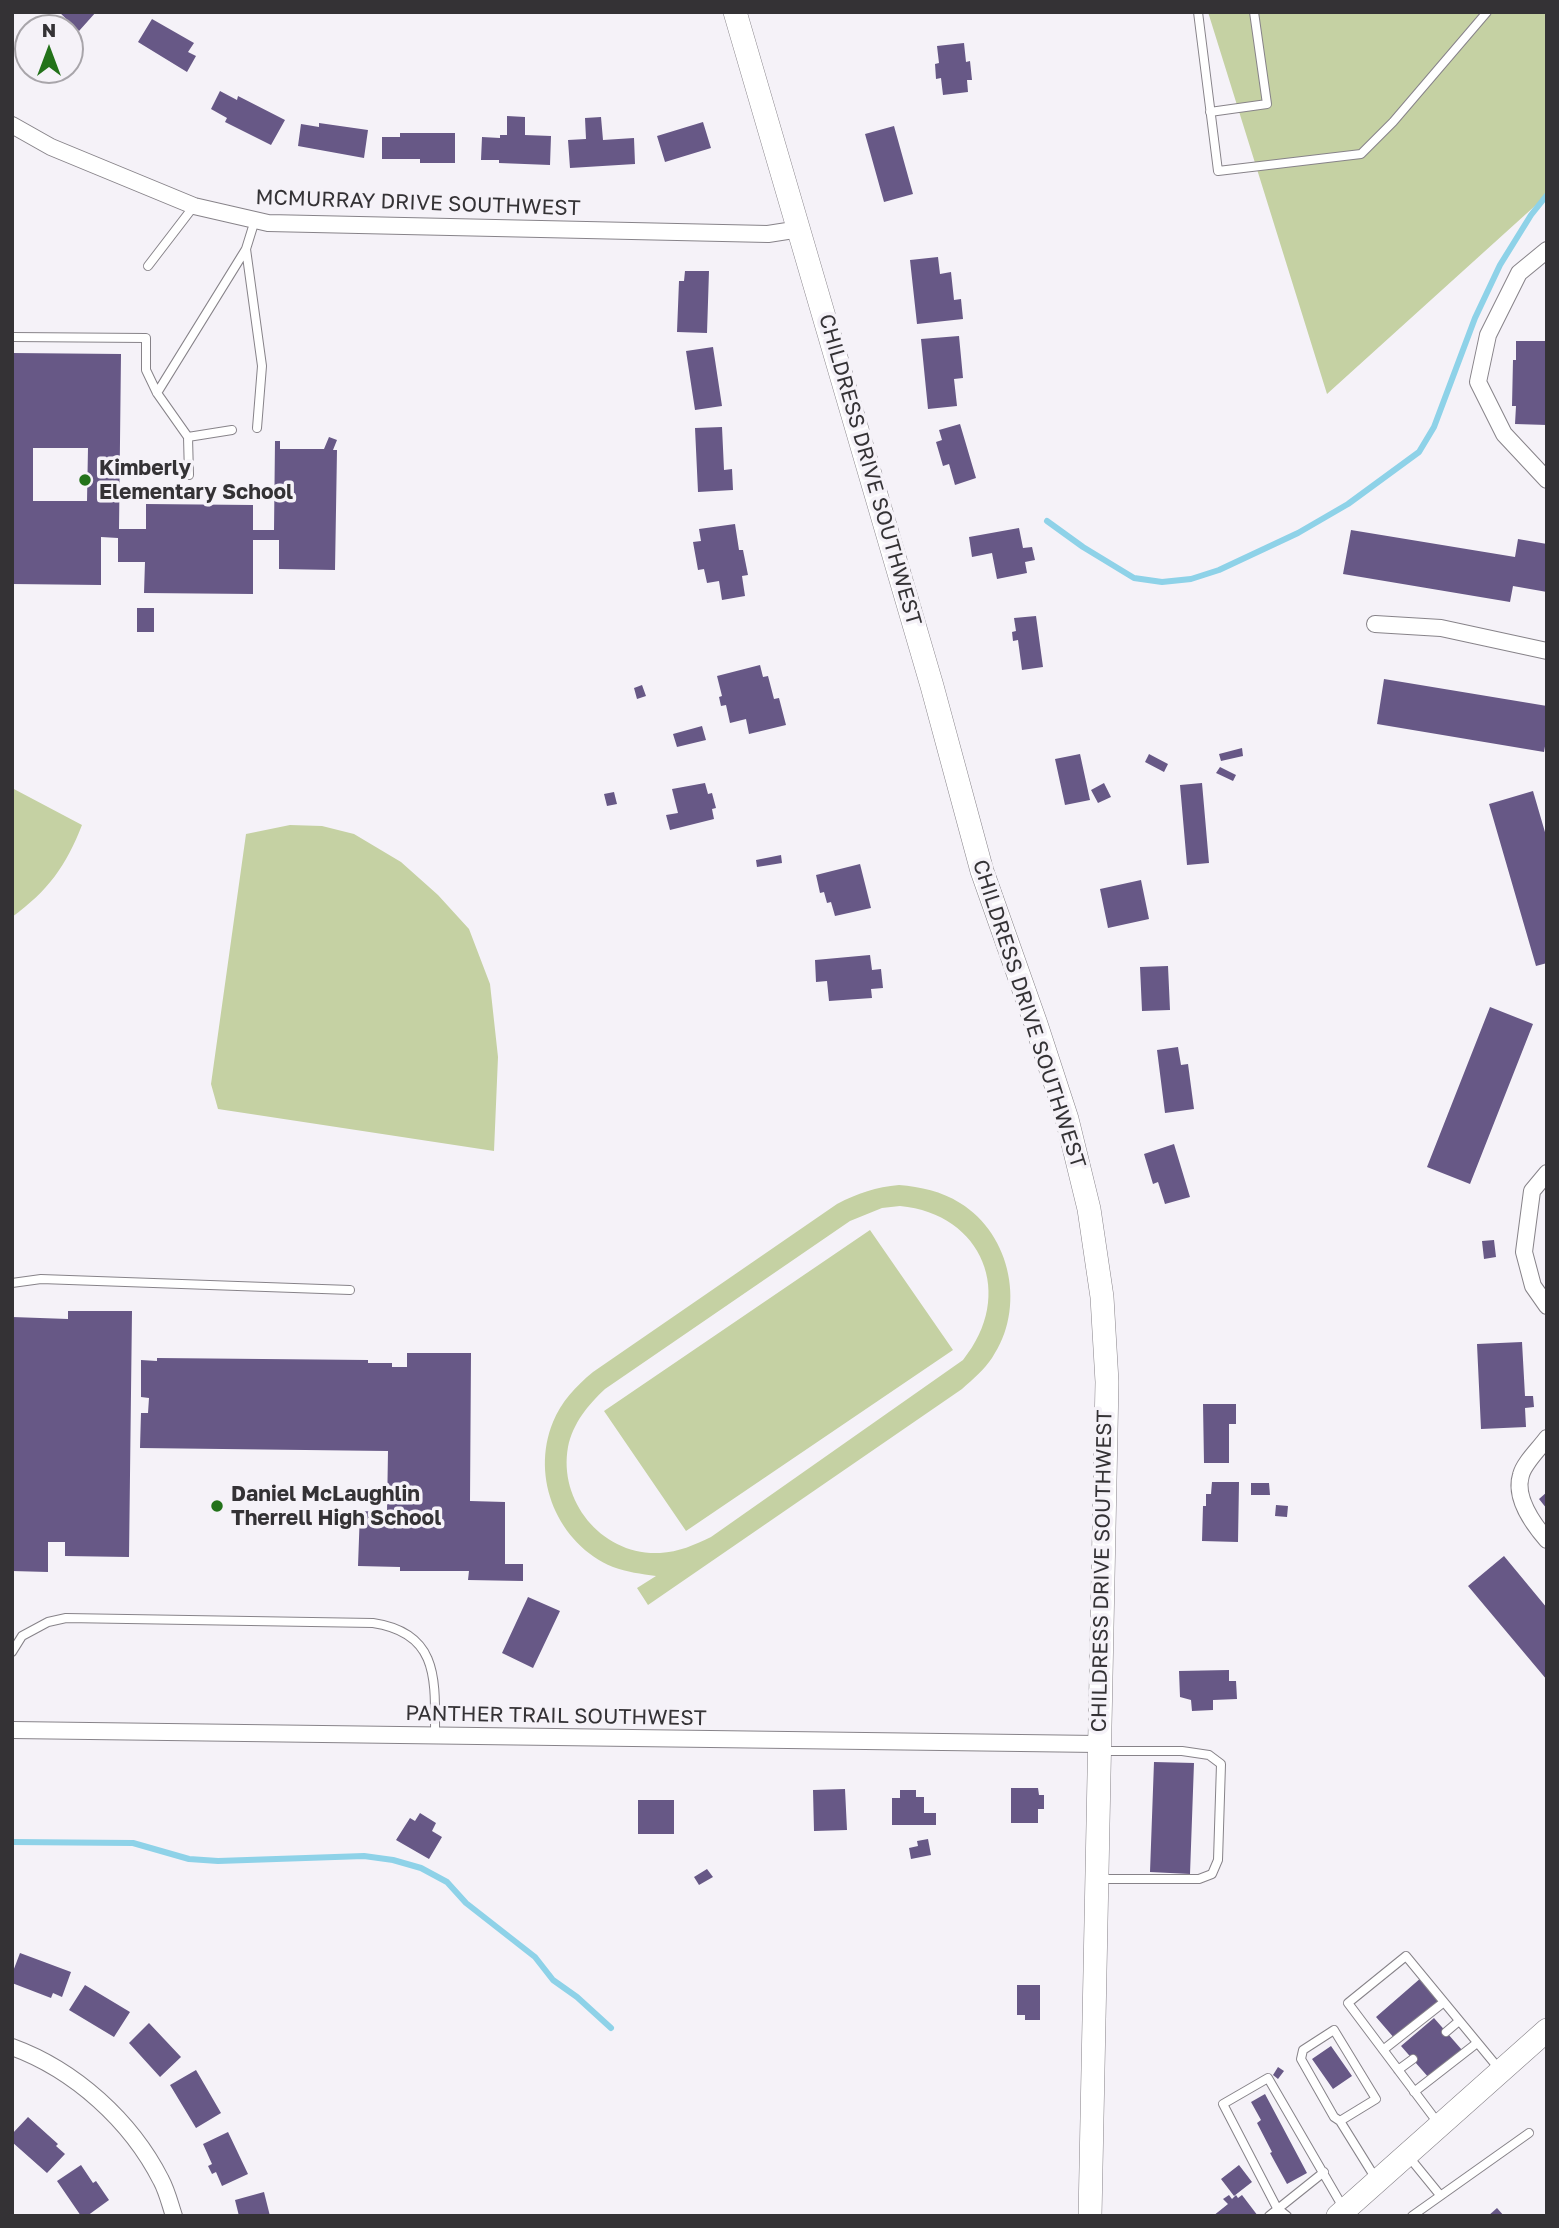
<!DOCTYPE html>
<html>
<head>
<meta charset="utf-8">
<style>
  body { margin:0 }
  #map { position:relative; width:1559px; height:2228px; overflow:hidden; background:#f5f2f8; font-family:"Golos Text",sans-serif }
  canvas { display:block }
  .frame { position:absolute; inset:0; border:14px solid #343235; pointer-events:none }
  .north { position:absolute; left:14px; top:14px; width:70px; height:70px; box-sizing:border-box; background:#f5f2f8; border:2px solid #a8a5aa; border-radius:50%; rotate:0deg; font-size:19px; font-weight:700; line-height:28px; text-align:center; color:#343235 }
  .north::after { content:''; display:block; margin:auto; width:24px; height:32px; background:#23721a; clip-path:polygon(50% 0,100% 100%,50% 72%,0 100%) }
</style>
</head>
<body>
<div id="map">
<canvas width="1559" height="2228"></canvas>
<div class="frame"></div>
<div class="north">N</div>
</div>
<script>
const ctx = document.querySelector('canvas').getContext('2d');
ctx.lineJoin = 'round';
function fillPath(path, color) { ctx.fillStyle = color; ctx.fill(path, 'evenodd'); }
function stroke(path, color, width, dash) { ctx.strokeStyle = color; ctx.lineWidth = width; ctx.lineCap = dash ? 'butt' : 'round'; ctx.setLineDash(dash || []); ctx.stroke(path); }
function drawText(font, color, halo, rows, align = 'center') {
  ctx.font = font + ' "Golos Text",sans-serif'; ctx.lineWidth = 7; ctx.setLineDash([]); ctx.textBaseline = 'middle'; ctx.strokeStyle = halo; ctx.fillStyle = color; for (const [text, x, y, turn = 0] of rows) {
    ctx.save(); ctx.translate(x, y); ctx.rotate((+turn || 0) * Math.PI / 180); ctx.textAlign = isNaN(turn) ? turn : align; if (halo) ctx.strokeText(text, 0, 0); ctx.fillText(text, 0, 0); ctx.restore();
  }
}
fillPath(new Path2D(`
  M1208,12H1547V195L1327,394Z
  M12,788L82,825C66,866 48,891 12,917Z
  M290,825L322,826L354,834L401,862L438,895L469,929L490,984L498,1057L494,1151L218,1109L211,1084L246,834Z
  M899,1185C921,1187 941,1191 960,1203C1012,1235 1026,1309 992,1358C984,1370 973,1379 962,1389L648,1605L637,1588L656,1576C641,1574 627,1572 613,1567C558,1544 530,1478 553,1422C561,1402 576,1386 593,1372L837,1204C858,1193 876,1187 899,1185ZM900,1206C983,1214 1016,1295 963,1360L711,1537C694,1545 679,1552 660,1553C603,1556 558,1502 568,1447C573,1423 588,1405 605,1389L850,1221L882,1208Z
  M870,1230L953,1350L686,1531L604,1411Z`), '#c5d1a3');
stroke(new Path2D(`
  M1047,521L1083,547L1134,578L1162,582L1191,579L1219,570L1298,533L1348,504L1419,452L1434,427L1475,318L1500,265L1531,215L1547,195
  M12,1842L133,1843L189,1859L218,1861L364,1856L393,1860L421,1868L447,1882L466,1903L535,1957L553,1980L577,1997L611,2028`), '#8ed2e8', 6);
fillPath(new Path2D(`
  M59,12H96L79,31Z
  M152,19L194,43L188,52L196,56L187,72L138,42Z
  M964,43L966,62L970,61L972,80H967L968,92L943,95L941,78L936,79L935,64L939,63L937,46Z
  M220,91L237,100L238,96L285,120L271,145L225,122L227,118L211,109Z
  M507,116L525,117V135L551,136L550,165L499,163V160H481L482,137L500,138V135H507Z
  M601,117L603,140L634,138L635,164L570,168L568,140L586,139L585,118Z
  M703,122L711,148L665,162L657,136Z
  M319,123L368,130L364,158L298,146L301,124L319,127Z
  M894,126L913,194L884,202L865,134Z
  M400,133H455V163H420V159H382V137H400Z
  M938,257L940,274L951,272L954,300L961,299L963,319L917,324L910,260Z
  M685,271H709L707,333L677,332L679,281H684Z
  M959,336L963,378L954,379L957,406L928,409L921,339Z
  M1516,341H1547V425L1515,424L1516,406H1512L1513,360H1516Z
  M713,347L722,406L695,410L686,351Z
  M12,353L121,354L119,529H146V504L253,505V530H274L275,441H280V449H324L329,437L337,440L333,450H337L335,570L279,569V540H253V594L144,593L145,562H118V538L101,537V585L12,584ZM33,448H88L87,501H33Z
  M960,424L976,478L955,485L949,464L943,466L936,442L942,440L939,430Z
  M722,427L724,470L732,469L733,490L698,492L695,428Z
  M735,524L739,550H743L748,575L742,576L745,596L722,600L719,581L707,583L704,569L698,570L693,542L701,541L699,529Z
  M1019,528L1023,548L1032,547L1035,560L1025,562L1027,573L997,579L992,553L972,557L969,537Z
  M1351,530L1515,557L1518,539L1547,544V592L1513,586L1510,602L1343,574Z
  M137,608H154V632H137Z
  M1036,616L1043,667L1022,670L1018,640L1013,641L1012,632L1016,631L1014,618Z
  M760,665L763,677L768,676L774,699L779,698L786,725L749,734L746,719L730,723L726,705L721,706L719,697L722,696L717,676Z
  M1384,679L1547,706V735L1544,752L1377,724Z
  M642,685L646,696L637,699L634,688Z
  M702,726L706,740L677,747L673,734Z
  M1242,748L1243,756L1221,761L1219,754Z
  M1080,754L1090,800L1065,805L1055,759Z
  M1149,754L1168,764L1164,772L1145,762Z
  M1220,767L1236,775L1233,781L1216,773Z
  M705,783L708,794L712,793L716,808L712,809L714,819L670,830L666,815L678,813L672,789Z
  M1104,783L1111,797L1098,803L1091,790Z
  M1202,783L1209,863L1187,865L1180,785Z
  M1533,791L1547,839V963L1536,966L1489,804Z
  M614,792L617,804L607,806L604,794Z
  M781,855L782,863L757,867L756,860Z
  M860,864L871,908L835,916L831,902L827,903L824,892L820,893L816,875Z
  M1141,880L1149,919L1108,928L1100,889Z
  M870,955L872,970L881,969L883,988L871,989L872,998L829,1001L827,981L816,982L815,960Z
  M1168,966L1170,1010L1142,1011L1140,967Z
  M1490,1007L1533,1024L1470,1184L1427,1167Z
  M1178,1047L1181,1065L1188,1064L1194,1109L1165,1113L1157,1050Z
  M1174,1144L1190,1197L1165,1204L1158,1182L1153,1184L1144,1154Z
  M1494,1240L1496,1257L1484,1259L1482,1241Z
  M68,1311H132L129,1557L65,1556V1542H48V1572L12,1571V1317L68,1319Z
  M1522,1342L1525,1396H1533L1534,1407L1525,1408L1526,1427L1481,1429L1477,1344Z
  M407,1353H471L470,1501L505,1502V1564H523V1581L468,1580L469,1571H400V1567L358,1566L360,1511L387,1512L388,1451L140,1448L141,1413H148L149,1398L141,1397V1360L157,1361V1358L368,1360V1363H392V1367H407Z
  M1203,1404H1236V1424H1229V1463H1204Z
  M1212,1482H1239L1238,1542L1202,1541L1203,1506H1206V1494H1211Z
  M1251,1483H1269L1270,1495H1251Z
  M1547,1492V1509L1539,1499Z
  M1276,1505L1288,1506L1287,1517L1275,1516Z
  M1504,1556L1547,1608V1680L1468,1586Z
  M528,1597L560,1611L533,1668L502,1653Z
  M1229,1670V1681H1236L1237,1699L1213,1700V1710L1192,1711L1191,1700L1180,1697L1179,1671Z
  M1154,1762L1194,1763L1190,1874L1150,1872Z
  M1011,1788H1038L1039,1795H1044V1809H1038V1823H1011Z
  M845,1789L847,1830L814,1831L813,1790Z
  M900,1790H916V1797H924V1813H936V1825H892V1798H900Z
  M638,1800H674V1834H638Z
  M420,1813L436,1823L432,1831L442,1837L429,1859L396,1840L410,1818L415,1821Z
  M928,1839L931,1855L911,1859L909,1848L918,1846L917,1841Z
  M707,1869L713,1877L699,1885L694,1877Z
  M20,1953L71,1972L62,1997L53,1993L51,1998L12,1983V1974Z
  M1422,1977L1441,1999L1395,2039L1376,2017Z
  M85,1985L130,2012L114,2037L69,2010Z
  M1017,1985H1040V2020H1025V2015H1017Z
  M1434,2018L1462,2050L1429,2078L1401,2046Z
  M149,2023L181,2057L160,2077L129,2043Z
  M1331,2046L1352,2076L1333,2089L1312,2059Z
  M1278,2067L1284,2071L1278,2079L1273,2075Z
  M196,2070L221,2113L196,2128L170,2085Z
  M1265,2094L1307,2173L1287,2184L1270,2153L1272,2152L1257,2123L1261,2120L1251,2102Z
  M28,2117L58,2144L56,2146L65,2154L47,2173L12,2142V2134Z
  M228,2132L248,2174L222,2186L216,2172L212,2174L208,2166L212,2164L203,2144Z
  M81,2165L93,2183L96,2181L109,2200L87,2216H81L57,2181Z
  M1239,2165L1252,2182L1234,2196L1221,2179Z
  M264,2192L270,2216H239L235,2200Z
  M1229,2195L1232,2199L1236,2195L1238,2198L1242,2195L1258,2216H1213L1228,2204L1223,2199Z
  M1497,2208L1504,2216H1488Z`), '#675886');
const lane = new Path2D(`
  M1198,12L1218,171L1361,154L1393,122L1487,12
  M1210,112L1267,104L1254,12
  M246,249L262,366L257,428
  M148,266L194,206
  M12,337L146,338V370L157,393L188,437L189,475
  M157,393L246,249L255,220
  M188,437L232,430
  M12,1283L41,1279L350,1290
  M12,1652L22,1636L48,1622L66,1618L373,1623C440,1633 435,1681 435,1736
  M1100,1879H1199L1212,1874L1218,1860L1221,1764L1209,1755L1182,1751H1101
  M1334,2030L1376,2099L1340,2121L1334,2117L1301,2059L1303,2050Z
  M1446,2032L1459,2021
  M1383,2050L1444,2002
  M1398,2070L1413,2059
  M1414,2092L1477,2043
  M1340,2121L1376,2179
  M1438,2123L1348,2003L1406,1956L1500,2070
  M1409,2157L1440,2195
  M1269,2216L1324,2172
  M1287,2216L1277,2208L1223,2104L1268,2078L1344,2209
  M1412,2216L1529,2133`);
const street = new Path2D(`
  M12,125L51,147L194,206L268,223L768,234L800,229
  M1547,250L1519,273L1488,335L1478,382L1504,434L1547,480
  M1375,624L1441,628L1547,651
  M1547,1173L1532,1191L1524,1252L1533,1286L1547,1306
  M1547,1438C1539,1449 1524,1463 1521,1475C1514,1497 1533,1524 1547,1540
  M12,1730L1098,1744
  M12,2047C75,2070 131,2121 161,2180C167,2191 170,2204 174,2216`);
const secondary = new Path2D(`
  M735,12L932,686L982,871L1036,1024L1067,1119L1089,1209L1102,1297L1107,1382L1090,2216
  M1338,2216L1547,2030`);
stroke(lane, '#878389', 10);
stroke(street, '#878389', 18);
stroke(secondary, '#878389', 24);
stroke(lane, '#fff', 8);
stroke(street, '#fff', 16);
stroke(secondary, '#fff', 23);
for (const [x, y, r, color] of [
  [85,480,7,"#23721a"],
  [217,1506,7,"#23721a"]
]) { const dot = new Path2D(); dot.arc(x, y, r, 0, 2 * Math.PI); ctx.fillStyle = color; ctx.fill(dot); stroke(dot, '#f5f2f8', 2.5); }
drawText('21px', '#343235', '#f5f2f8', [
  ["MCMURRAY DRIVE SOUTHWEST",418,203,2],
  ["CHILDRESS DRIVE SOUTHWEST",870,470,74],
  ["CHILDRESS DRIVE SOUTHWEST",1029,1014,72],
  ["CHILDRESS DRIVE SOUTHWEST",1102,1571,-89],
  ["PANTHER TRAIL SOUTHWEST",556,1716,1]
]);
drawText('bold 21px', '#343235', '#f5f2f8', [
  ["Kimberly",99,468],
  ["Elementary School",99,492],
  ["Daniel McLaughlin",231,1494],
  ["Therrell High School",231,1518]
], 'left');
</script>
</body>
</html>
